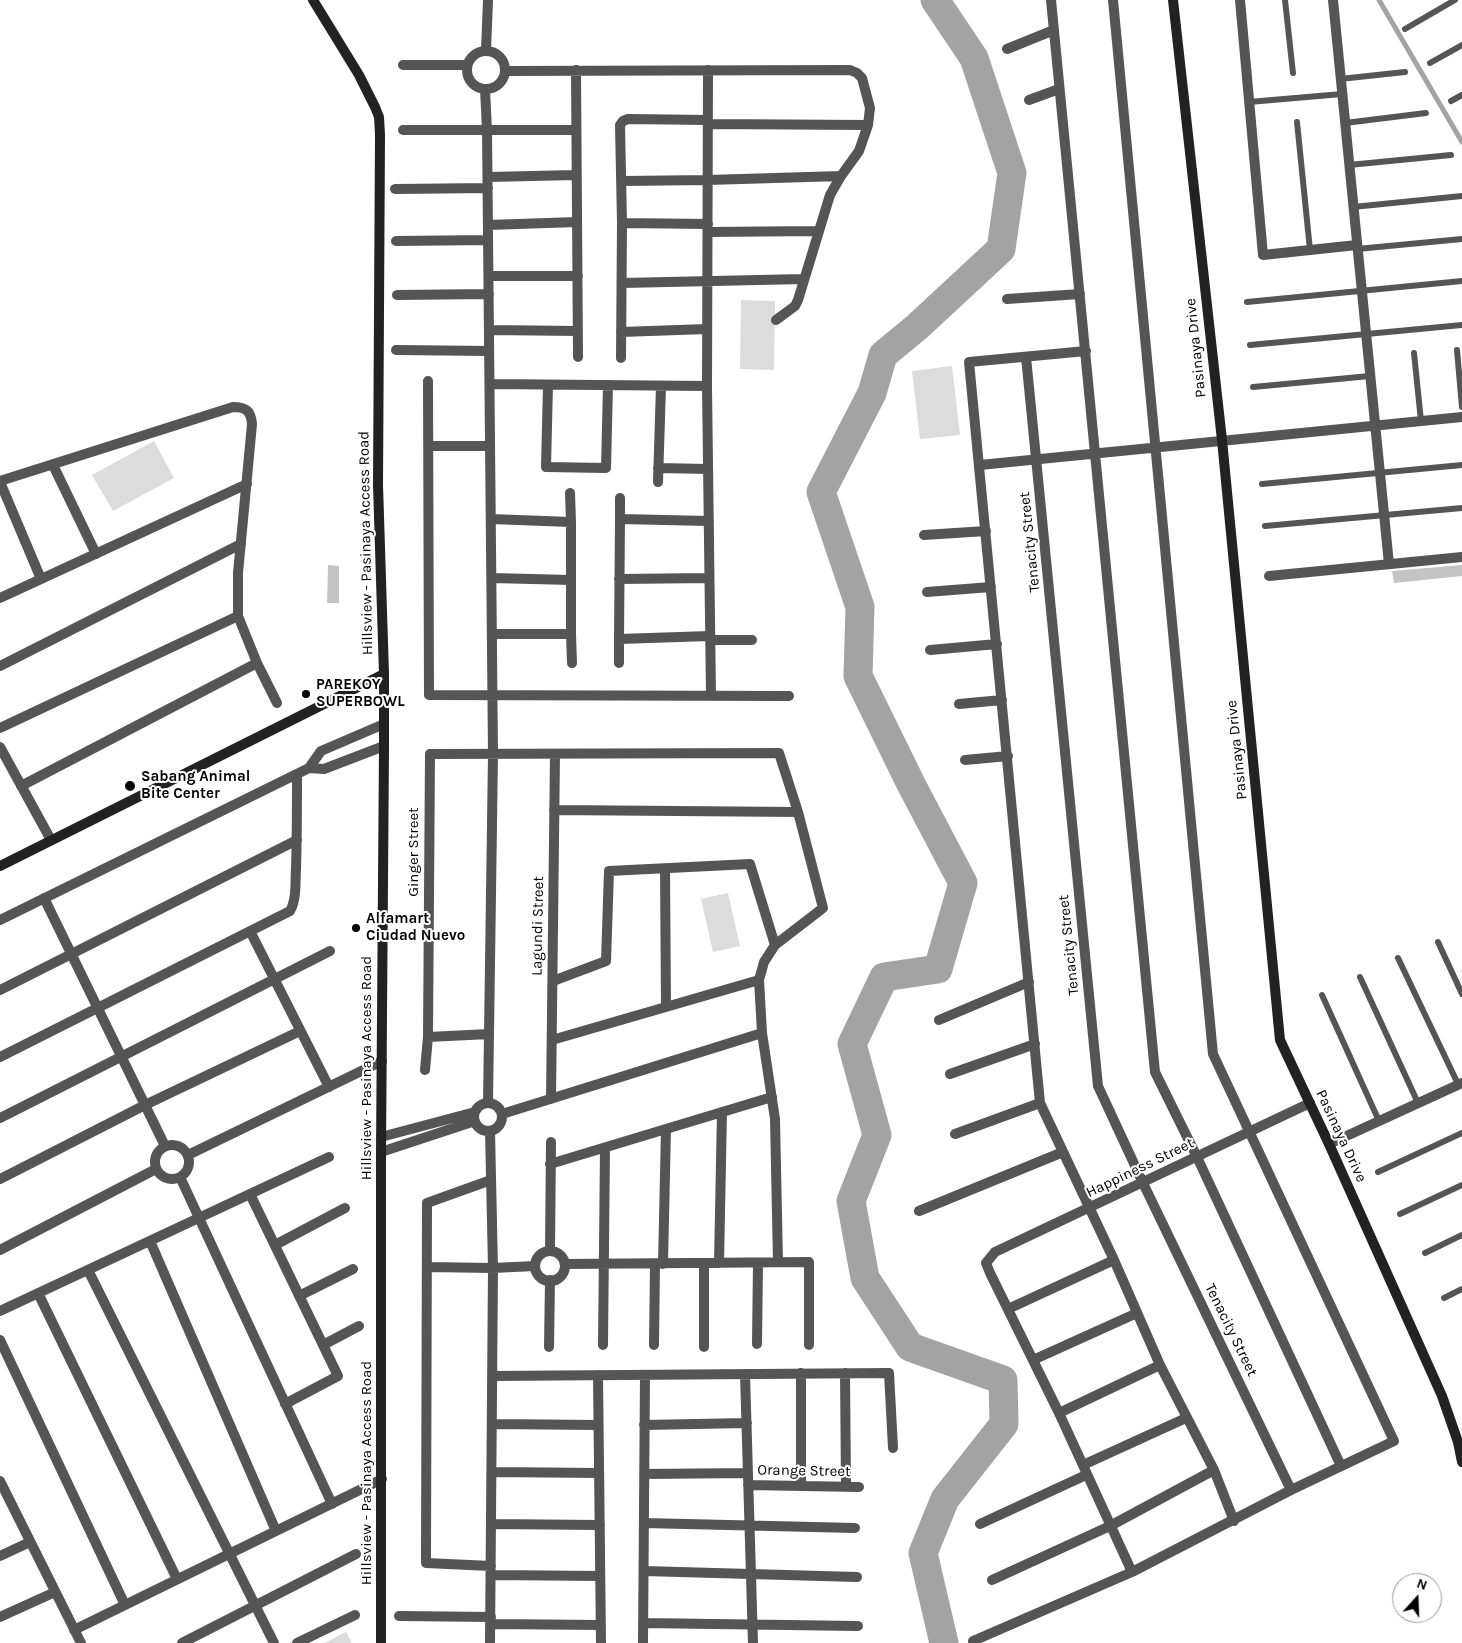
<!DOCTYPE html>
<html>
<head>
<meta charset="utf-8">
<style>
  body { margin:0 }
  #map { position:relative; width:1462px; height:1643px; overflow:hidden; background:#fff; font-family:Karla,sans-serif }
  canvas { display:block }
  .north { position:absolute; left:1392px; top:1573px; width:50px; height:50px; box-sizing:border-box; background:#fff; border:1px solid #999; border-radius:50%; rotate:20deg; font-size:14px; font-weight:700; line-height:20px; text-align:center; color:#000 }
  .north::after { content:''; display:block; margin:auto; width:18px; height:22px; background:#000; clip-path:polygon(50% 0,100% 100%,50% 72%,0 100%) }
</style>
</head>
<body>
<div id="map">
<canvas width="1462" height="1643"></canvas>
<div class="north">N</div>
</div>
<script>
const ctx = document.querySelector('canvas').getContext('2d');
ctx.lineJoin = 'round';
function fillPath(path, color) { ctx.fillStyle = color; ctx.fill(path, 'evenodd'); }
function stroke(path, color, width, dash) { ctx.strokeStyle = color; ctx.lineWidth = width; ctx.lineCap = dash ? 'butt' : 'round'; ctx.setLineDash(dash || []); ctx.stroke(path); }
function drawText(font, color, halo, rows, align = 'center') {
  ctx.font = font + ' Karla,sans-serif'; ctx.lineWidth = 4; ctx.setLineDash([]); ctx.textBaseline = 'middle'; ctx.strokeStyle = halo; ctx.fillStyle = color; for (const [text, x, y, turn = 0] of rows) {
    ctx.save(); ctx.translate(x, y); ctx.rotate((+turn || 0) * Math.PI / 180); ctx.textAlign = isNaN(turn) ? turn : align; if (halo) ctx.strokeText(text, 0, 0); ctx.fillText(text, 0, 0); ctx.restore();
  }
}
fillPath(new Path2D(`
  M741,300L775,301L774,370L740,369Z
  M952,366L960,435L920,439L912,371Z
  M154,441L174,478L113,511L92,475Z
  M728,893L740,946L713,952L701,899Z
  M346,1632L352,1643H325Z`), '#dcdcdc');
stroke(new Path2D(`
  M1379,0L1462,142`), '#a3a3a3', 5);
stroke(new Path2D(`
  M935,0L974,58L1012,173L1001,249L917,327L883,355L872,393L821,492L860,607L858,676L911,784L963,883L938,969L884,977L852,1044L877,1135L851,1201L865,1278L910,1347L1003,1380L1004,1424L945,1499L923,1553L944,1643`), '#a3a3a3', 29);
fillPath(new Path2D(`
  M328,565L339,566V603H327Z
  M1462,565V576L1394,583L1392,571Z`), '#c4c4c4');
stroke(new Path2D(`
  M1285,0L1293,73
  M1405,29L1455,0
  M1430,63L1462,45
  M1340,79L1405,72
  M1451,101L1462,95
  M1249,102L1342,94
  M1297,122L1310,250
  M1345,123L1426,113
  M1349,165L1451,155
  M1353,207L1462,196
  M1357,249L1462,239
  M1247,302L1462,281
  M1250,345L1462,325
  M1457,350L1462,407
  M1414,353L1421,421
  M1253,387L1370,376
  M1262,484L1462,465
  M1265,526L1462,508
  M1438,942L1462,994
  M1398,958L1458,1084
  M1360,977L1418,1103
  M1322,995L1379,1121
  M1378,1172L1462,1133
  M1400,1214L1462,1185
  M1425,1253L1462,1235
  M1444,1298L1462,1289`), '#555', 6);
stroke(new Path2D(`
  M1051,0L1155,1072L1197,1157L1341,1466
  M1240,0L1263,255L1357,245
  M1333,0L1389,564
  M1007,49L1054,30
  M486,50L488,0
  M467 70a19 19 0 1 1 38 0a19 19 0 1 1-38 0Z
  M403,65H467
  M576,70L578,357
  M708,70L707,386L711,696
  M506,71L850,70L857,73L862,78L870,108L868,125L859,151L841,176L830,195L798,300L795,306L776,320
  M485,89L487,130L493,754L488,1103
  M1029,100L1059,89
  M708,124L868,125
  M403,130H576
  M488,177L576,175
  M622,181L708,180L841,176
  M395,189L488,188
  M622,223L708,224
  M488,225L577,222
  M708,232L819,231
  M396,241L488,240
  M489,276H578
  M622,283L804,279
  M397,295L489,294
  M1007,299L1080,294
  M489,330L578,331
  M621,332L707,329
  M396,350L489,351
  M1086,351L969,362L1040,1103L1114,1260L1160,1365L1214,1470L1234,1521
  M1026,357L1098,1086L1143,1183L1291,1490
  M621,358L622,223L620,125L623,121L628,119L708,120
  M428,381L429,695L789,696
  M490,384L707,386
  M548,385L546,467L606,468L608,385
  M429,446H490
  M53,465L96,554
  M980,465L1462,417
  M658,468L708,469
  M0,481L233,407C246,407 251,411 252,424L238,573V616L257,663L277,703
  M0,482L41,579
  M658,482L661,386
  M570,493L571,522
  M491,519L571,522V580
  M620,519V498
  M709,521L620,519L619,639L710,636
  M924,535L986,531
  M1269,576L1462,557
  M619,579L709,578
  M927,592L991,587
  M0,598L247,484
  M492,634H571V580L492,578
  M571,634L572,663
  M711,640H752
  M930,650L997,644
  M619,663V639
  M0,666L241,544
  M959,704L1002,700
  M0,728L238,616
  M0,747L51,840
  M965,760L1008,756
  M309,768L324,769L384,746
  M21,786L257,663
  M554,810L798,812
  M665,869L666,1007
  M44,898L165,1146
  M0,920L309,768L321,751L384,724
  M250,931L329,1087
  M553,981L606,961L609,871L750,864L775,945
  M0,990L297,840
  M939,1020L1029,982
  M428,1037L489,1034
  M552,1040L759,980
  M0,1057L290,911C297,899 295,882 296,869C297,837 297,805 297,774
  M425,1070L428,1037L430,754L779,753L798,812L823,908L775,945L764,962L759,980L762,1033L775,1119L778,1262
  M950,1074L1035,1044
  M551,1099L555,754
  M474 1117a14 14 0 1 1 28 0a14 14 0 1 1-28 0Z
  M502,1114L762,1033
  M0,1118L330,951
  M490,1131L493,1268L490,1643
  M955,1134L1040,1103
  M381,1137L475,1112
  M1329,1144L1462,1083
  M155 1162a17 17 0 1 1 34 0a17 17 0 1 1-34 0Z
  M381,1152L475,1121
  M188,1155L382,1061
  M550,1164L772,1097
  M180,1177L332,1504
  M0,1179L145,1105L300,1031
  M491,1180L427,1203L426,1563L491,1566
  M250,1194L338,1376L285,1404
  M919,1211L1063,1152
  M150,1241L276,1531
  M275,1245L345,1208
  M0,1250L156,1169
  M550,1251L551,1142
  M535 1266a15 15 0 1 1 30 0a15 15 0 1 1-30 0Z
  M719,1263L722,1112
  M565,1264L809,1262V1345
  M663,1264L666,1129
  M427,1267L493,1268L535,1266
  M88,1270L274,1643
  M38,1293L177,1579
  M299,1296L353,1269
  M1008,1309L1114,1260
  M0,1311L329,1157
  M0,1340L125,1605
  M757,1344L758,1263
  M323,1345L359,1326
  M603,1345L605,1148
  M654,1345L655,1264
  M549,1347L550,1280
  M704,1347V1263
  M1033,1360L1137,1313
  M801,1373V1486
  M845,1373L846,1486
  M745,1374L753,1643
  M598,1375L601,1643
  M492,1376L889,1373L893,1448
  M1059,1413L1160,1365
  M492,1424L598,1425
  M644,1425L747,1423
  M1083,1465L1186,1418
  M492,1472L599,1473
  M644,1474L748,1473
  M0,1481L81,1643
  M748,1485L859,1487
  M644,1523L855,1528
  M491,1524L600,1525
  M980,1524L1086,1475
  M0,1556L30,1542
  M644,1571L857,1577
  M1132,1572L1059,1413L990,1273L986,1263L995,1252L1310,1103
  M491,1575L600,1576
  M992,1580L1110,1526L1214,1470
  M399,1616L491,1617
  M0,1617L55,1592
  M643,1623L858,1626
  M491,1624L601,1625
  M74,1630L382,1479
  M973,1641L1132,1572L1291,1490L1394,1441L1213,1054L1113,0
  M182,1643L356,1554
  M297,1643L355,1615
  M643,1643L645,1375`), '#555', 10);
stroke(new Path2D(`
  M313,0L359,75L375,107L379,117L380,135L378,485L384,674V746L381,1152V1643
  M1173,0L1222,440L1280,1040L1329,1144L1442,1396L1458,1442L1462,1462
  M0,866L384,674`), '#222', 10);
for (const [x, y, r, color] of [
  [306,694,5,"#000"],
  [130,786,6,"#000"],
  [356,928,5,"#000"]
]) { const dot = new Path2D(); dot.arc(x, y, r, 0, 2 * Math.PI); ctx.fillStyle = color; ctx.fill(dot); stroke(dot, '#fff', 2); }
drawText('15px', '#000', '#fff', [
  ["Pasinaya Drive",1196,348,-96],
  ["Tenacity Street",1030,542,-96],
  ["Hillsview - Pasinaya Access Road",366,543,-91],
  ["Pasinaya Drive",1237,750,-96],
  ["Ginger Street",414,852,-90],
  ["Lagundi Street",538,926,-89],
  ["Tenacity Street",1069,945,-96],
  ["Hillsview - Pasinaya Access Road",367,1068,-90],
  ["Pasinaya Drive",1341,1136,65],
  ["Happiness Street",1140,1168,-26],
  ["Tenacity Street",1231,1330,64],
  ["Orange Street",804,1471,1],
  ["Hillsview - Pasinaya Access Road",367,1473,-90]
]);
drawText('bold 15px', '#000', '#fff', [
  ["PAREKOY",316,685],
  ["SUPERBOWL",316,702],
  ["Sabang Animal",141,777],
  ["Bite Center",141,794],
  ["Alfamart",366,919],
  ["Ciudad Nuevo",366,936]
], 'left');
</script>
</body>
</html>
